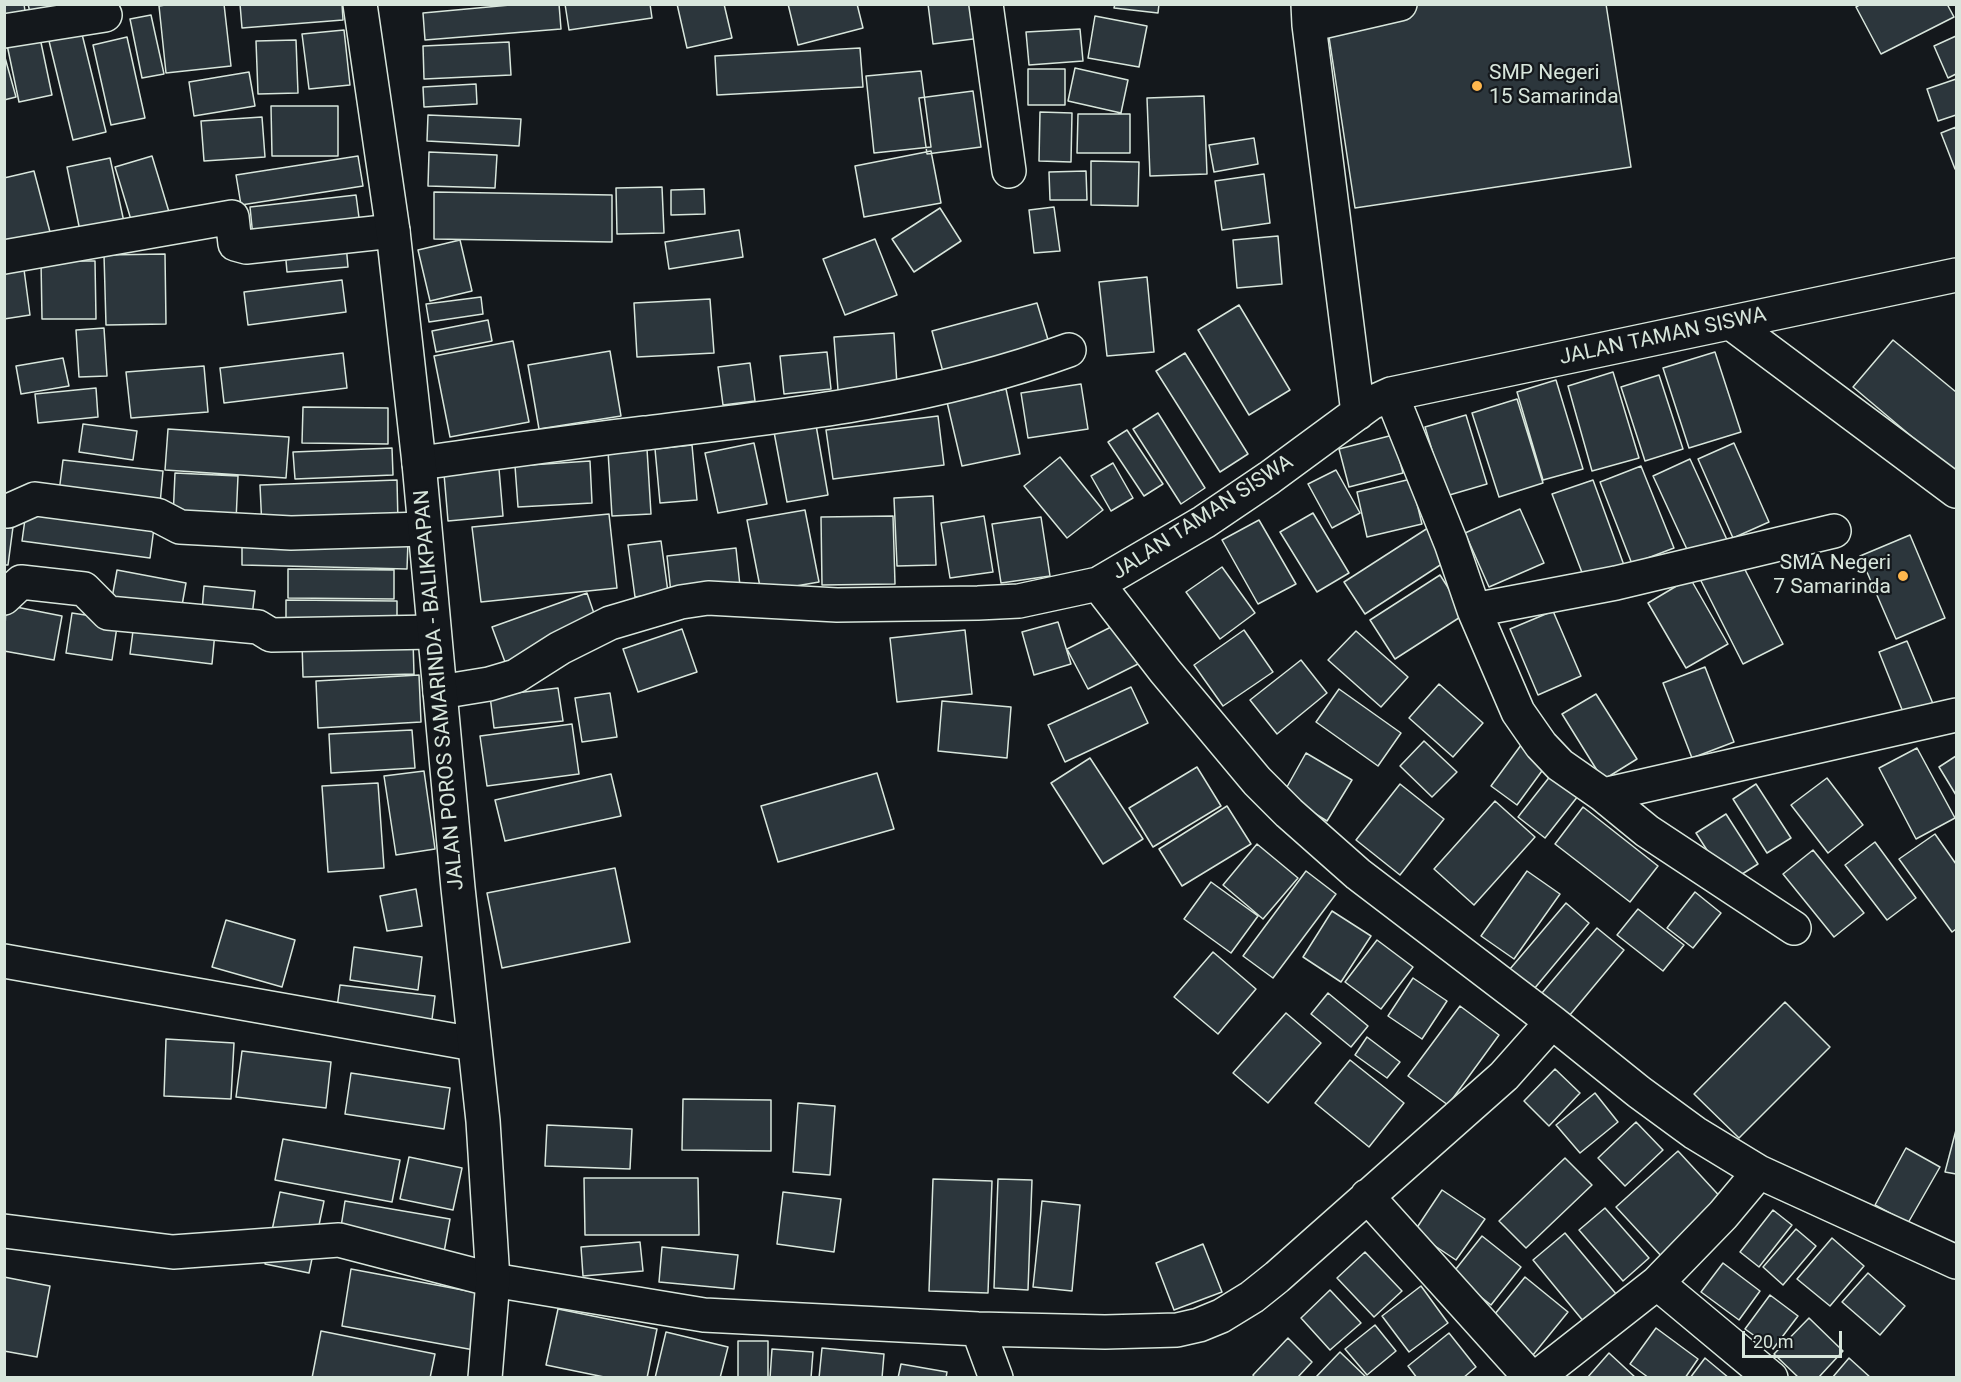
<!DOCTYPE html>
<html>
<head>
<meta charset="utf-8">
<style>
  body { margin:0 }
  #map { position:relative; width:1961px; height:1382px; overflow:hidden; background:#14181c; font-family:Roboto,sans-serif }
  canvas { display:block }
  .frame { position:absolute; inset:0; border:6px solid #d8e6dc; pointer-events:none }
  .scale { position:absolute; left:1742px; top:1331px; width:100px; height:27px; box-sizing:border-box; border:3px solid #d8e6dc; border-top:0; padding-left:8px; font-size:18px; line-height:21px; white-space:nowrap; color:#d8e6dc; -webkit-text-stroke:4px #14181c; paint-order:stroke }
</style>
</head>
<body>
<div id="map">
<canvas width="1961" height="1382"></canvas>
<div class="frame"></div>
<div class="scale">20 m</div>
</div>
<script>
const ctx = document.querySelector('canvas').getContext('2d');
ctx.lineJoin = 'round';
function fillPath(path, color) { ctx.fillStyle = color; ctx.fill(path, 'evenodd'); }
function stroke(path, color, width, dash) { ctx.strokeStyle = color; ctx.lineWidth = width; ctx.lineCap = dash ? 'butt' : 'round'; ctx.setLineDash(dash || []); ctx.stroke(path); }
function drawText(font, color, halo, rows, align = 'center') {
  ctx.font = font + ' Roboto,sans-serif'; ctx.lineWidth = 4.5; ctx.setLineDash([]); ctx.textBaseline = 'middle'; ctx.strokeStyle = halo; ctx.fillStyle = color; for (const [text, x, y, turn = 0] of rows) {
    ctx.save(); ctx.translate(x, y); ctx.rotate((+turn || 0) * Math.PI / 180); ctx.textAlign = isNaN(turn) ? turn : align; if (halo) ctx.strokeText(text, 0, 0); ctx.fillText(text, 0, 0); ctx.restore();
  }
}
const building = new Path2D(`
  M4,4H24L26,18L4,22Z
  M28,4H59L61,10L31,17Z
  M172,4H224L231,66L166,73L159,6Z
  M240,4H342L343,20L242,28Z
  M521,4H559L561,29L425,40L423,13Z
  M565,4H650L652,18L569,30Z
  M677,4H724L732,38L687,48Z
  M788,4H857L863,28L798,45Z
  M928,4H976L981,38L933,44Z
  M1115,4H1159L1158,13L1114,8Z
  M1324,4H1606L1631,167L1355,208Z
  M1861,4H1947L1954,17L1881,54L1856,7Z
  M151,15L164,74L142,78L130,19Z
  M1095,16L1147,26L1139,67L1088,58Z
  M1080,29L1083,61L1029,65L1026,32Z
  M344,30L350,85L309,89L302,34Z
  M39,33L52,95L19,102L6,40Z
  M82,34L106,132L73,140L49,41Z
  M1956,36V74L1948,78L1934,46Z
  M127,37L145,118L111,125L93,45Z
  M296,40L298,93L258,94L256,41Z
  M509,42L511,75L424,79L423,46Z
  M860,48L863,87L717,95L715,56Z
  M4,54L16,97L4,100Z
  M1075,68L1128,80L1121,113L1068,101Z
  M1028,69H1065V105H1028Z
  M921,71L931,147L874,153L866,76Z
  M249,72L255,106L194,116L189,82Z
  M1956,79V115L1938,121L1927,89Z
  M476,84L477,104L424,107L423,87Z
  M973,91L981,147L927,154L919,98Z
  M1204,96L1207,174L1150,176L1147,98Z
  M271,106H338V156H272Z
  M1040,112L1072,113L1071,162L1039,161Z
  M1078,114H1130V153H1077Z
  M428,115L521,119L519,146L427,141Z
  M262,117L265,157L204,161L201,121Z
  M1956,127V168L1955,169L1941,133Z
  M1254,138L1258,164L1214,172L1209,145Z
  M931,151L941,203L864,217L855,166Z
  M429,152L497,155L495,188L428,186Z
  M152,156L169,212L132,223L115,167Z
  M358,156L363,186L241,205L236,175Z
  M110,158L124,222L80,231L67,167Z
  M1091,161L1139,162L1138,206L1091,205Z
  M34,171L50,232L4,244V178Z
  M1086,171L1087,200H1050L1049,172Z
  M1264,174L1270,223L1222,230L1215,181Z
  M662,187L664,233L617,234L616,188Z
  M704,189L705,214L671,215V190Z
  M434,192L612,195V242L434,239Z
  M356,195L360,225L253,237L250,207Z
  M1054,207L1060,251L1034,253L1029,210Z
  M940,208L961,241L914,272L892,239Z
  M739,230L743,257L669,269L665,242Z
  M1278,236L1282,284L1237,288L1233,240Z
  M875,239L897,295L845,315L823,259Z
  M460,240L472,291L430,301L418,250Z
  M346,244L348,267L287,272L285,249Z
  M165,254L166,324L106,325L104,255Z
  M41,261H95L96,319H42Z
  M23,262L30,315L4,319V264Z
  M1147,277L1154,352L1107,356L1099,282Z
  M342,280L346,312L248,325L244,292Z
  M481,297L483,314L429,322L426,304Z
  M710,299L714,353L637,357L634,303Z
  M1037,303L1049,343L943,372L932,331Z
  M1239,305L1290,390L1249,415L1198,330Z
  M488,320L492,341L436,352L432,331Z
  M104,328L107,376L79,377L76,330Z
  M894,333L897,386L838,390L834,337Z
  M1893,340L1956,392V474L1853,387Z
  M513,341L529,422L450,437L434,356Z
  M610,351L621,416L539,429L528,365Z
  M827,352L831,389L784,394L780,356Z
  M1715,352L1741,432L1689,448L1663,368Z
  M343,353L347,388L224,403L220,368Z
  M1185,353L1248,454L1220,472L1156,371Z
  M63,358L69,386L21,394L16,366Z
  M750,363L755,401L723,405L718,367Z
  M204,366L208,412L131,418L126,372Z
  M1613,372L1639,458L1592,471L1568,386Z
  M1659,375L1683,449L1645,461L1621,387Z
  M1556,380L1583,469L1543,480L1517,392Z
  M1081,384L1088,429L1028,438L1021,393Z
  M96,388L98,417L38,423L35,394Z
  M1006,389L1020,454L962,466L947,402Z
  M1517,399L1543,483L1499,497L1472,413Z
  M303,407L388,408V444L302,443Z
  M1158,413L1205,488L1181,504L1133,429Z
  M1466,415L1487,484L1446,496L1425,427Z
  M938,416L944,465L833,479L826,430Z
  M83,424L137,431L133,460L79,452Z
  M816,425L828,495L787,502L774,432Z
  M168,429L289,437L286,478L165,470Z
  M1127,430L1163,484L1144,496L1108,442Z
  M1393,435L1403,473L1349,487L1339,449Z
  M754,443L767,504L718,513L705,453Z
  M1734,443L1769,522L1733,538L1698,459Z
  M692,445L697,500L660,503L655,449Z
  M392,448L393,475L295,479L293,452Z
  M647,449L651,514L612,516L608,451Z
  M1060,457L1103,510L1067,538L1024,486Z
  M1690,459L1728,542L1691,558L1653,476Z
  M63,460L163,471L160,504L59,492Z
  M590,461L592,503L518,507L515,466Z
  M1113,463L1133,498L1111,511L1091,476Z
  M1641,466L1674,548L1632,564L1600,482Z
  M499,469L503,516L448,521L444,474Z
  M1336,470L1360,513L1332,528L1308,484Z
  M175,473L238,476L236,521L173,518Z
  M1411,479L1422,524L1367,537L1357,492Z
  M397,480L398,523L262,528L260,485Z
  M1593,480L1625,568L1586,583L1552,494Z
  M933,496L936,565L897,566L894,498Z
  M1520,509L1544,563L1489,587L1465,533Z
  M805,510L819,582L761,592L747,520Z
  M26,512L154,528L150,558L22,541Z
  M1313,513L1349,573L1317,592L1280,532Z
  M609,514L617,588L481,602L472,527Z
  M893,516L895,584L822,585L821,517Z
  M984,516L993,572L950,578L941,523Z
  M1041,517L1050,576L1001,583L992,524Z
  M1259,520L1296,584L1258,604L1222,540Z
  M4,526L13,527L8,565H4Z
  M1431,526L1451,558L1365,614L1344,582Z
  M1910,535L1945,618L1896,639L1860,556Z
  M242,538L408,541L407,569L242,565Z
  M661,541L668,592L635,597L628,545Z
  M736,548L740,586L671,593L667,556Z
  M1738,556L1783,644L1743,664L1698,575Z
  M1222,567L1255,613L1220,639L1186,592Z
  M288,569L394,570V599L288,598Z
  M117,570L186,583L181,611L112,598Z
  M1440,575L1465,614L1395,659L1370,620Z
  M1690,578L1728,644L1686,668L1648,603Z
  M204,586L255,591L252,616L202,611Z
  M587,593L599,628L505,662L492,627Z
  M286,600L397,601V630L286,629Z
  M6,605L62,616L54,660L4,651Z
  M1553,611L1581,676L1538,695L1510,629Z
  M72,613L118,620L112,660L66,653Z
  M1058,622L1071,664L1034,675L1022,632Z
  M1121,622L1142,662L1088,689L1067,649Z
  M134,623L215,632L212,664L130,654Z
  M682,629L697,672L638,692L623,649Z
  M965,630L972,694L897,702L890,638Z
  M1244,630L1273,672L1223,706L1194,665Z
  M1356,631L1408,677L1381,707L1328,660Z
  M413,640L414,674L303,677L302,643Z
  M1907,641L1936,711L1907,722L1879,652Z
  M1301,660L1327,693L1277,734L1250,700Z
  M1705,667L1734,742L1692,758L1663,683Z
  M419,675L421,722L318,728L316,681Z
  M1439,684L1483,723L1453,757L1409,718Z
  M1131,687L1148,723L1065,762L1048,725Z
  M558,688L563,721L494,728L490,696Z
  M1339,689L1401,733L1378,766L1316,722Z
  M610,693L617,737L582,742L575,698Z
  M1596,694L1637,759L1603,780L1562,714Z
  M942,701L1011,707L1007,758L938,751Z
  M572,724L579,774L487,786L480,736Z
  M412,730L415,768L331,773L329,734Z
  M1424,741L1457,772L1432,797L1400,766Z
  M1524,741L1550,760L1517,805L1491,786Z
  M1917,748L1955,818L1916,839L1879,768Z
  M1306,753L1352,780L1327,821L1283,794Z
  M1956,756V795L1939,767Z
  M1090,758L1143,839L1103,864L1051,783Z
  M1197,767L1221,806L1153,847L1129,808Z
  M1555,770L1582,791L1545,838L1518,817Z
  M424,771L435,849L396,855L384,776Z
  M877,773L894,829L778,862L761,806Z
  M611,774L621,816L505,841L495,800Z
  M1827,778L1863,825L1828,853L1791,805Z
  M378,783L384,868L328,872L322,786Z
  M1400,784L1444,819L1400,875L1356,840Z
  M1756,784L1791,838L1767,853L1733,799Z
  M1495,801L1535,837L1474,905L1434,869Z
  M1227,806L1251,844L1182,886L1159,849Z
  M1583,807L1658,866L1630,902L1555,844Z
  M1726,814L1758,864L1728,883L1696,833Z
  M1935,834L1956,864V929L1952,932L1899,859Z
  M1875,842L1916,898L1887,920L1845,865Z
  M1257,844L1298,878L1263,919L1223,885Z
  M1813,850L1864,913L1834,937L1783,874Z
  M615,868L630,942L502,968L487,893Z
  M1306,871L1336,894L1273,978L1243,956Z
  M1527,871L1560,894L1514,959L1481,936Z
  M1211,882L1258,916L1231,953L1184,919Z
  M416,889L422,926L387,931L380,896Z
  M1695,892L1721,913L1693,948L1667,928Z
  M1566,903L1589,923L1534,989L1510,969Z
  M1638,909L1684,945L1663,971L1617,935Z
  M1332,911L1371,936L1341,982L1303,957Z
  M226,920L295,940L282,987L212,967Z
  M1597,928L1624,950L1569,1016L1542,993Z
  M1377,940L1413,967L1381,1009L1345,982Z
  M354,947L422,957L418,990L350,980Z
  M1213,952L1256,989L1218,1034L1174,997Z
  M1413,978L1447,1001L1422,1039L1388,1016Z
  M340,985L435,996L431,1027L336,1015Z
  M1328,993L1368,1026L1351,1047L1311,1014Z
  M1785,1002L1830,1047L1739,1138L1694,1094Z
  M1460,1006L1499,1035L1448,1105L1408,1076Z
  M1286,1013L1321,1043L1268,1103L1233,1073Z
  M1367,1037L1400,1062L1387,1078L1355,1055Z
  M166,1039L234,1043L231,1099L164,1096Z
  M242,1051L331,1062L326,1108L236,1097Z
  M1350,1060L1404,1103L1369,1147L1315,1103Z
  M1555,1069L1580,1093L1549,1126L1524,1101Z
  M351,1073L450,1088L444,1129L345,1114Z
  M1595,1093L1618,1122L1580,1153L1556,1125Z
  M683,1099L771,1100V1151L682,1150Z
  M798,1103L835,1106L830,1175L793,1172Z
  M1636,1122L1663,1150L1625,1186L1598,1158Z
  M547,1125L632,1129L630,1169L545,1166Z
  M1956,1130V1174L1945,1172Z
  M283,1139L400,1160L392,1202L275,1180Z
  M1906,1148L1940,1167L1908,1223L1875,1205Z
  M1678,1151L1725,1202L1664,1259L1616,1207Z
  M409,1157L462,1168L453,1210L400,1199Z
  M1565,1158L1592,1185L1526,1248L1499,1221Z
  M584,1178H698L699,1235H585Z
  M933,1179L992,1181L988,1293L929,1291Z
  M998,1179L1032,1180L1028,1290L994,1288Z
  M1442,1190L1485,1219L1456,1260L1414,1232Z
  M280,1192L324,1201L309,1273L265,1264Z
  M783,1192L841,1199L834,1252L777,1244Z
  M345,1201L450,1219L443,1258L339,1240Z
  M1042,1201L1080,1205L1072,1291L1033,1287Z
  M1605,1208L1649,1258L1623,1281L1579,1230Z
  M1773,1210L1792,1225L1759,1267L1740,1252Z
  M1796,1229L1816,1246L1783,1285L1763,1267Z
  M1565,1233L1617,1295L1584,1322L1533,1260Z
  M1482,1236L1521,1267L1491,1305L1452,1274Z
  M1832,1238L1864,1266L1830,1306L1797,1279Z
  M640,1242L643,1271L583,1276L581,1247Z
  M1203,1244L1222,1292L1174,1310L1156,1263Z
  M662,1247L738,1255L734,1289L659,1282Z
  M1365,1252L1402,1291L1374,1317L1337,1278Z
  M1723,1263L1760,1291L1739,1320L1701,1292Z
  M351,1269L484,1294L474,1350L342,1326Z
  M1868,1273L1905,1306L1880,1335L1842,1302Z
  M4,1277L50,1286L37,1357L4,1351Z
  M1525,1277L1568,1312L1533,1355L1490,1320Z
  M1421,1286L1448,1323L1409,1352L1382,1316Z
  M1330,1290L1361,1323L1330,1350L1301,1318Z
  M1770,1295L1798,1316L1773,1349L1745,1329Z
  M558,1309L657,1329L647,1378H609L546,1365Z
  M1809,1318L1843,1351L1818,1378H1799L1774,1354Z
  M1375,1325L1396,1351L1367,1375L1345,1349Z
  M1656,1328L1698,1359L1685,1378H1649L1630,1364Z
  M321,1331L435,1354L430,1378H312Z
  M666,1332L728,1347L720,1378H655Z
  M1449,1333L1476,1367L1463,1378H1417L1408,1366Z
  M1288,1338L1312,1362L1297,1378H1255L1253,1375Z
  M738,1341H768V1378H738Z
  M822,1348L884,1354L882,1378H819Z
  M772,1349L813,1352L811,1378H770Z
  M1340,1352L1367,1378H1315Z
  M1609,1353L1636,1378H1587Z
  M1705,1358L1729,1378H1690Z
  M1849,1358L1871,1378H1832Z
  M901,1364L947,1372L946,1378H898Z`);
fillPath(building, '#2c363c');
stroke(building, '#d8e6dc', 1.5);
const minor = new Path2D(`
  M986,4L1009,171
  M1308,4L1309,25L1358,413
  M1309,25L1400,4
  M4,31L105,15
  M4,257L232,217L235,244L246,247L393,231
  M1731,323L1956,491
  M1391,394L1451,543L1474,610L1518,712L1541,745L1560,765L1603,795L1647,831L1794,928
  M419,463C494,453 569,442 645,433C788,416 933,400 1069,350
  M4,511H8L35,499L157,515L180,527L291,533L424,529
  M1098,584L1165,671L1257,781L1289,813L1358,874L1552,1022L1639,1092L1695,1133L1759,1172L1956,1262
  M4,598L21,582L84,589L108,613L258,627L271,635L433,632
  M1474,610L1616,583L1834,531
  M440,692L489,684L516,676L560,648L610,623L681,602L708,598L837,605L978,603L1019,601L1098,584L1204,522L1269,478L1371,403L1391,394L1956,275
  M1603,795L1956,715
  M4,961L474,1044
  M1367,1196L1531,1378
  M4,1231L173,1252L339,1240L493,1280L704,1315L978,1329L1105,1332L1177,1330L1199,1325L1221,1316L1252,1297L1277,1277L1504,1076L1552,1022
  M1657,1283L1771,1378
  M978,1329L996,1378
  M1536,1378L1657,1283L1723,1215L1759,1172`);
const highway = new Path2D(`
  M360,4L393,231L419,463L458,888L483,1121L493,1280L485,1378`);
stroke(minor, '#d8e6dc', 36);
stroke(highway, '#d8e6dc', 36);
stroke(minor, '#14181c', 33);
stroke(highway, '#14181c', 33);
for (const [x, y, r, color] of [
  [1477,86,6,"#ffb74d"],
  [1903,576,6,"#ffb74d"]
]) { const dot = new Path2D(); dot.arc(x, y, r, 0, 2 * Math.PI); ctx.fillStyle = color; ctx.fill(dot); stroke(dot, '#14181c', 2); }
drawText('21px', '#d8e6dc', '#14181c', [
  ["SMP Negeri",1489,74],
  ["15 Samarinda",1489,98],
  ["SMA Negeri",1891,564,"right"],
  ["7 Samarinda",1891,588,"right"]
], 'left');
drawText('21px', '#d8e6dc', '#14181c', [
  ["JALAN TAMAN SISWA",1663,337,-12],
  ["JALAN TAMAN SISWA",1203,518,-33],
  ["JALAN POROS SAMARINDA - BALIKPAPAN",440,690,-95]
]);
</script>
</body>
</html>
